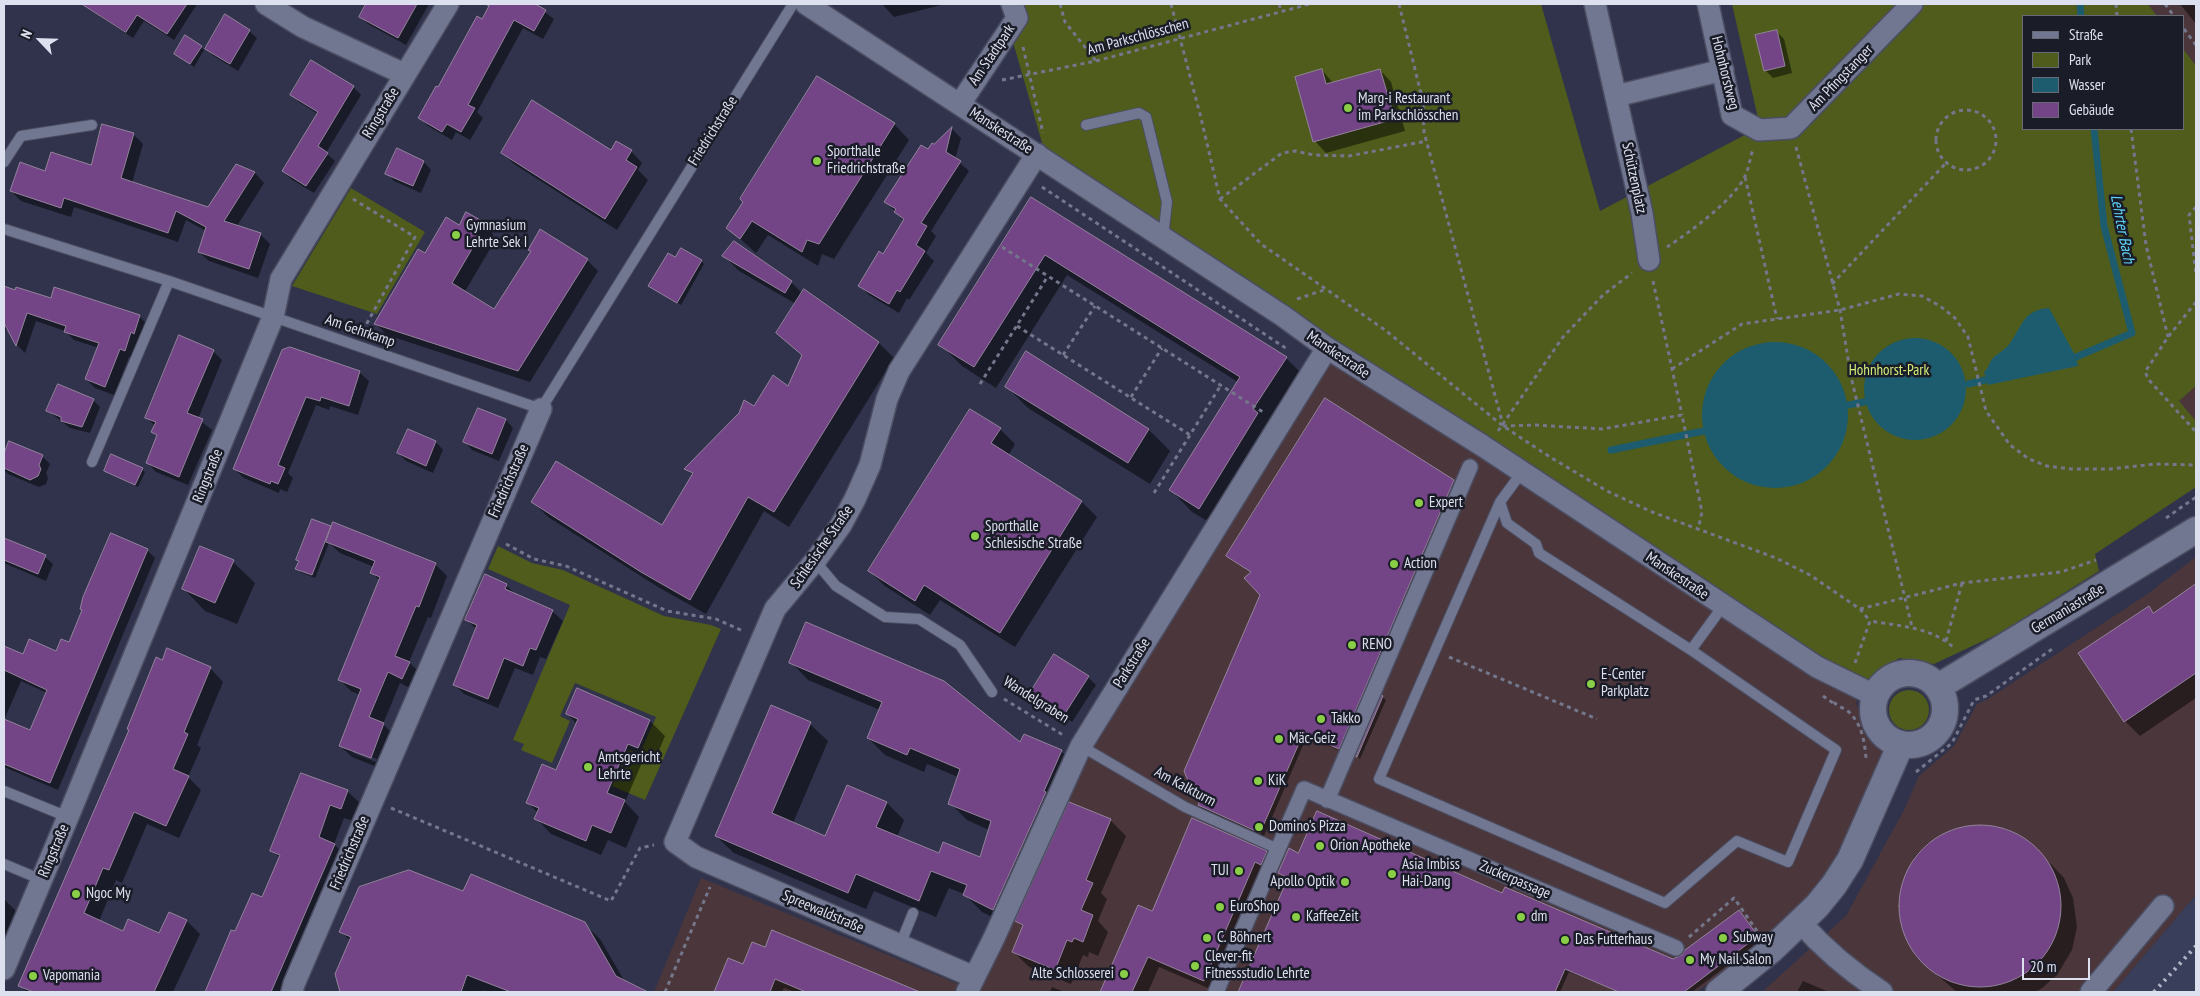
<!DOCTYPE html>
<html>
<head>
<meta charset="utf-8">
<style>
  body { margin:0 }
  #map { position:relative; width:2200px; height:996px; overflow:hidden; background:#30334b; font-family:"PT Sans Narrow",sans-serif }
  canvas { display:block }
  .frame { position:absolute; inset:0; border:5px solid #dde0ef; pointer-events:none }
  .legend { position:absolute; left:2022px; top:15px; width:162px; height:115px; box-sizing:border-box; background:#1a1c27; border:1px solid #686a77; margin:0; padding:6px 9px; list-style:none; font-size:15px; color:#dde0ef }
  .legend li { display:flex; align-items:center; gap:10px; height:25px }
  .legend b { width:25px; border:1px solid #686a77 }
  .north { position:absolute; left:15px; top:15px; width:50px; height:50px; -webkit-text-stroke:4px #1a1c27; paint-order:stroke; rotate:294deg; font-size:14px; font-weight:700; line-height:20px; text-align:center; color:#dde0ef }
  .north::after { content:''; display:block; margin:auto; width:18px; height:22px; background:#dde0ef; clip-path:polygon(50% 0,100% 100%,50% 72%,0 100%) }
  .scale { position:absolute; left:2022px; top:958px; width:68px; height:22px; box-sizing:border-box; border:2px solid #dde0ef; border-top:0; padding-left:6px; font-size:15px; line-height:18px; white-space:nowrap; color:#dde0ef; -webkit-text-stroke:4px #1a1c27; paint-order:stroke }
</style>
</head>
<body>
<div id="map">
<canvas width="2200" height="996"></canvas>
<div class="frame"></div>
<ul class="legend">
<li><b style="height:6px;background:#717691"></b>Straße</li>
<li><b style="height:14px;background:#4f5c1b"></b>Park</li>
<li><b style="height:14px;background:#1d5c6f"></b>Wasser</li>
<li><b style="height:14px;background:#734486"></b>Gebäude</li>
</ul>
<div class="north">N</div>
<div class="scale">20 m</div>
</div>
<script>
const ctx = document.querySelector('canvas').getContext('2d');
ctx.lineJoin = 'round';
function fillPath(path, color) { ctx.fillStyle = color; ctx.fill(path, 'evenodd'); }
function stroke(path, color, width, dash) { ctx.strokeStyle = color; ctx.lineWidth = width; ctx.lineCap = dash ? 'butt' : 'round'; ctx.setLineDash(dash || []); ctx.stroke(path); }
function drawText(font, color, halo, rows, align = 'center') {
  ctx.font = font + ' "PT Sans Narrow",sans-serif'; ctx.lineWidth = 5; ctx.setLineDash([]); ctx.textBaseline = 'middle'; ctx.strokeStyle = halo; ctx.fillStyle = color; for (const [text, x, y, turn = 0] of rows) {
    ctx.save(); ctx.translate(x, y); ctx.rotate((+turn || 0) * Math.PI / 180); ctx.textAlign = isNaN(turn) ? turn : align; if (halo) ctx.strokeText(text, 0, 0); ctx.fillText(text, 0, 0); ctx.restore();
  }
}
fillPath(new Path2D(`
  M2148,4H2196V66L2184,50V16H2157Z
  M1341,345L1865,684L1856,703L1870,735L1885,753L1847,848L1789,919L1697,992H654L701,878L963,986L1073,753Z
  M2196,386V421L2179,401Z
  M2196,557V895L2113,992H1762L1846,916L1904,810L1919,776L1954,746L1977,704L1988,699L2146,595Z`), '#4b373b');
fillPath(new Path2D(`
  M2196,895V992H2113Z`), '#393e5b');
fillPath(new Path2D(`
  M1002,4H1541L1600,211L1760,127L1732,4H2148L2157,16H2024V129H2184V50L2196,66V386L2179,401L2196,421V487L2095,554L2099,571L2000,633L1934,664L1899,658L1865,684L1045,153Z
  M351,188L425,232L377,314L292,286Z
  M498,546L532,563L563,570L664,616L711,625L721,629L645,800L612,786L629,750L640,753L656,717L575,683L560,716L570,721L552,763L521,750L524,744L513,740L570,605L488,569Z
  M1889 710a20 20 0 1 1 40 0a20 20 0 1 1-40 0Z`), '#4f5c1b');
fillPath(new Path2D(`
  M2049,308L2076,357L2078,366L1988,385L1984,372C1989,368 1989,363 1992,359C1997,353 2006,350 2010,343C2023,325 2023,310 2049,308Z
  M1864 389a51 51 0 1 1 102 0a51 51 0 1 1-102 0Z
  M1702 415a73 73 0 1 1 146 0a73 73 0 1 1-146 0Z`), '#1d5c6f');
fillPath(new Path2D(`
  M99,4H197L174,40L144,21L133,38L101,17L95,11Z
  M367,4H429L406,45L368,24L360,17Z
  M491,4H540L538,7L554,19L543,39L523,28L477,112L483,118L470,140L456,132L452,140L428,126L420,118Z
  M882,4H945L894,17Z
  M2180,4H2196V24Z
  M249,31L257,38L238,71L214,56L206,49Z
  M1776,31L1784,39L1792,73L1773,78L1765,70Z
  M201,47L204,50L194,67L175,54Z
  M1322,70L1333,83L1380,70L1391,82L1405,131L1326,153L1315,141Z
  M353,87L361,95L326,153L335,161L314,193L291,179L283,171L318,114L299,102L292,95Z
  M894,124L909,140L834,259L822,254L818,266L768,235L756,253L728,228Z
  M952,129L961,138L955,159L969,171L931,231L936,236L926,253L934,261L909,300L907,298L899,313L869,295L860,286L883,255L904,221L886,202L929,151Z
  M133,134L143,144L132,183L209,209L237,166L255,173L264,183L237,226L260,234L270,244L258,278L209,261L199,252L206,231L186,220L178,242L74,207L71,217L21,201L11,191L46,172L91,167Z
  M397,150L424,162L431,170L421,193L394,181L387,173Z
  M631,151L642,163L638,170L648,180L617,230L514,164L503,153Z
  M1032,198L1286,358L1308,380L1221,529L1192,512L1171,490L1238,382L1067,275L996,388L962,366L940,344Z
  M466,213L481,222L493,234L486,245L490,249L464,293L494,311L587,260L598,271L530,382L387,335L376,324L425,255L459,226Z
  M734,243L791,282L802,293L804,291L879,343L894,358L789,527L764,511L706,614L658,587L548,517L533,502L663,526L693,475L686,469L754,407L788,387L803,356L778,332L796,304L739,271L724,256Z
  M676,259L701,261L704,264L681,305L650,286Z
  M4,287L51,300L139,316L148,325L134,359L129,357L114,395L95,388L86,379L99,348L74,340L65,331L36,321L25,353L17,345L9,331L4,329Z
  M213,351L222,360L198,419L212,430L188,485L156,472L147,462L158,437L153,432L155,426L146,417Z
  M283,351L359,372L369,381L358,415L330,406L329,410L316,405L288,473L293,478L287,492L280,489L279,493L244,478L234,469Z
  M1027,353L1149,430L1170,451L1150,484L1028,408L1006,386Z
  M93,400L100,407L90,433L70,428L48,411Z
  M479,409L506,420L513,428L499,461L472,450L465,442Z
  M1000,429L1015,444L1008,456L1082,502L1097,517L1015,647L940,600L930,615L885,586L869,571Z
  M409,430L436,442L443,450L433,473L406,461L398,453Z
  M10,443L43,457L50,464L46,473L48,478L46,484L39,487L8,474L4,470V458Z
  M142,469L145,472L138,487L105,471Z
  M1453,481L1457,485L1342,752L1307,736L1264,836L1203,809L1199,805L1200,802L1190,796L1261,594L1252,573L1227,556Z
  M313,520L435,564L447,576L431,618L428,617L409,662L421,674L414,690L400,683L383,724L395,736L382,769L352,757L340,746L360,695L351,691L339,679L380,581L372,573L374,567L340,553L329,543L315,578L300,572L297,569ZM353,750L377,759L376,762L353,753Z
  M4,539L45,557L53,564L46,581L4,563Z
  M147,550L155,558L58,790L4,767V648L24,656L57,652L70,644ZM21,681L47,693L31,731L4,720Z
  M233,562L255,583L237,624L205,611L184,589Z
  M506,585L517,596L552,611L563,621L546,659L540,657L533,675L515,668L498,708L464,694L454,684L477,630L467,620Z
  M2196,586V698L2140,736L2125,721L2149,608L2155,614Z
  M1055,656L1088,677L1096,685L1072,722L1039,700L1031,693Z
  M163,661L210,668L223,682L197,745L201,748L188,777L201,790L179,838L147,824L122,883L116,880L99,921L124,932L160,934L169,913L187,921L200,934L173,992H27L20,985Z
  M791,662L1021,745L1061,751L1078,769L1010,926L982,912L964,894L949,888L936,917L874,891L866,909L734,853L716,836L772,707L810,724L828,741L793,823L826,837L848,786L887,803L904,820L897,837L940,855L981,858L989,830L967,820L950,803L958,777L927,764L924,772L885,755L868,738L880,710L808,680Z
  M578,690L650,721L665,736L654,762L644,758L625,802L639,817L626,848L608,840L601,855L551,834L536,818L538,813L527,802L556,771L577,724L567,714Z
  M1383,697L1386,700L1360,759L1357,756Z
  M347,791L361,804L354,821L344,818L334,844L348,858L290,992H206L232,931L236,933L263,899L280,858L272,850Z
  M1110,820L1126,836L1101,893L1107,899L1098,921L1108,932L1098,956L1089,952L1088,957L1083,955L1071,984L1029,967L1014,952L1024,928L1017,921Z
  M1980,825L2007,829L2029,841L2064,878L2073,898L2077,927L2072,950L2057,975L2041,989L2034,992H1957L1916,957L1901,926V887L1915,856L1927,844L1951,830Z
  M1266,852L1277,864L1215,991L1159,967L1148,992H1102L1139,907L1153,913Z
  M1299,854L1503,895L1673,960L1683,956L1742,915L1761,940L1692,992H1620L1569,972L1560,992H1239L1289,879L1279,873Z
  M464,893L584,924L600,939L625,982L645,992H519L537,944L527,940L505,992H489L483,990L482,992H341L336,974L351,941L341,932Z
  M4,899L19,914L4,948Z
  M772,932L917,992H795L784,988L782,992H715L728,960L744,966L765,948Z
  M1803,981L1829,992H1797Z
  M1052,987L1065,992H1050Z`), '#0007');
stroke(new Path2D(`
  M2080,4L2081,16
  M2076,357L2132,333L2104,226L2094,129
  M1968,384L1985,380
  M1848,405L1864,402
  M1611,450L1704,431`), '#1d5c6f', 7);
const building = new Path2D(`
  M82,4H187L167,34L137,15L126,32Z
  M366,4H417L398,38L359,17Z
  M485,4H535L546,10L534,31L514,20L468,105L475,108L461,132L447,124L442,132L418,118L436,86L438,87L477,16L482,19L489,6Z
  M225,14L250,30L230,64L205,49Z
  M1777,30L1785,66L1764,71L1755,35Z
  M185,35L202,46L190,64L174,54Z
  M311,60L354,86L318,146L328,153L306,186L282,171L318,112L290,95Z
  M1322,69L1326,84L1380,69L1395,119L1313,142L1295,77Z
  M817,76L895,123L819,244L807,240L802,252L752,221L740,239L726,228L743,202L740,199Z
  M532,100L611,150L616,141L632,150L626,160L637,167L605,219L501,153Z
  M102,124L134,133L121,178L208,207L236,164L255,172L224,221L261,233L249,269L198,252L206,227L176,211L168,233L64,198L61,208L10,191L20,162L45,171L51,152L91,165Z
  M952,127L946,152L961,161L921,223L927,226L916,245L925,251L900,292L897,290L889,304L858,286L879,251L883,254L904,219L894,212L896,209L884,202L921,145L928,149L932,143L934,144Z
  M397,148L424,161L413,186L385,174Z
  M1031,197L1287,357L1253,409L1258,413L1199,509L1169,490L1240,377L1045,255L974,367L938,345Z
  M466,212L482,221L475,234L479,237L452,283L494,309L531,251L528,250L540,229L588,259L518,371L374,324L418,249L425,253L446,217L459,225Z
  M734,241L792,281L785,293L722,256Z
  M681,248L702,260L677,303L648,286L668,253L675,257Z
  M4,286L15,290L16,287L51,298L54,287L140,315L134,334L131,332L125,351L120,349L105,387L85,379L99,343L64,332L66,326L27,313L16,346L4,323Z
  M804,289L879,342L774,512L748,497L690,600L641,572L531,502L556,461L662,525L693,473L684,469L739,413L744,400L754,406L773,375L788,386L802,355L776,333Z
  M179,335L214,350L187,413L203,419L179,477L146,463L157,435L151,432L156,422L145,418Z
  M290,347L360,371L349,406L321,397L320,401L306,397L278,465L285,468L278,484L271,481L270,484L233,469L282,350Z
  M1026,351L1149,429L1128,463L1005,387Z
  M58,384L94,399L82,427L61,421V417L46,411Z
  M1325,398L1454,480L1339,749L1303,734L1260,833L1198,805L1200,801L1189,796L1192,790L1184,771L1260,595L1244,578L1251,572L1226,556Z
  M478,408L506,419L492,454L463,442Z
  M970,409L1001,428L991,443L1082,501L1000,633L924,585L915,601L868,571Z
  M408,429L436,441L426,466L397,453Z
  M9,441L43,455L39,465L41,469L38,476L30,480L4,468V454Z
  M111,454L143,468L135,485L104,471Z
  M312,519L331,526L312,575L295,569L299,561L296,560Z
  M333,522L436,563L419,607L416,606L395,656L410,662L402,679L388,672L369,717L384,723L371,758L339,746L361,689L338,680L380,577L370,573L375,561L326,542Z
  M111,533L148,549L50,783L4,764V719L30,730L47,690L4,670V646L23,654L29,639L56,651L61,639L69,642L82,610L80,609L83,597Z
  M4,538L46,555L38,574L4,560Z
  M200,546L234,560L215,603L182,589Z
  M485,574L507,584L505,589L553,610L536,650L530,648L523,666L504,658L488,699L453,685L477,625L465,620Z
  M2196,584V673L2124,722L2078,653L2149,606L2153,613Z
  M806,622L944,681L1020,742L1024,734L1062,750L1044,791L1046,792L993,910L963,895L967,885L931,871L919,901L856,874L848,893L715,836L771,705L811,722L772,813L825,836L847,785L887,802L876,827L939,853L943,842L980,857L991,821L948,804L960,769L910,748L907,755L867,738L882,702L789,663Z
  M167,648L211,667L184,732L188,734L173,769L189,776L166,826L134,812L109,870L103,868L84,913L123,931L128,919L159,933L169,912L187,920L154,992H34L18,986L129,730L127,729L156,657L162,660Z
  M1054,654L1089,676L1064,715L1030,693Z
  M577,688L650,720L638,748L628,744L607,793L625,800L611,833L592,825L586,841L534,819L539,808L526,803L542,764L556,770L578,719L566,714Z
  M1382,695L1383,696L1357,757H1356Z
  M301,773L348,790L341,809L330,805L319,837L335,844L271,992H205L231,930L235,931L252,893L262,897L280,855L270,851Z
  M1069,802L1111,819L1086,880L1093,883L1081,910L1093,915L1083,942L1074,938L1072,942L1067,940L1055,970L1012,952L1023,925L1015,921Z
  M1317,811L1502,893L1505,887L1673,959L1682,955L1685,950L1739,910L1758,936L1684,992H1619L1565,969L1555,992H1238L1288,878L1278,873L1289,848L1298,853Z
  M1192,818L1267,851L1261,865L1255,862L1204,981L1148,957L1132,992H1100L1138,905L1152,911Z
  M1899 906a81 81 0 1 1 162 0a81 81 0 1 1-162 0Z
  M409,870L463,891L471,874L585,922L616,976L648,992H511L467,975L461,992H340L335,974L351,937L339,932L359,887Z
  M772,930L920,992H806L775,979L770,992H714L728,958L743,964L752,942L765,947Z`);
fillPath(building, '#734486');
stroke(building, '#94839c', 1);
const service = new Path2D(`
  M1086,125L1139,113L1146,117L1167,202L1163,238
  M4,162L21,136L92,125
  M4,229L169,281L541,409L793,4
  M92,462L169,281
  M1522,472L1500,502L1379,779L1665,903L1737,841L1788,862L1836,750L1691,650L1723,606
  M1500,502L1507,523L1536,544L1539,553L1691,650
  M815,561L836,586L885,617L919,619L960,645L992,692
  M1081,746L1185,807L1278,849
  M4,791L68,817
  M4,864L42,880
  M900,945L913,913`);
const pedestrian = new Path2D(`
  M1327,800L1470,467
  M1216,992L1304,789L1676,948`);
const minor = new Path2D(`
  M266,4L303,27L404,74
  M806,4L1283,316L1327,348L1483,446L1817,667L1876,696
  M1595,4L1642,213L1649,260
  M1708,4L1732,115L1759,130L1791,128L1912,4
  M1616,96L1723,70
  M960,104L1017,18L1012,4
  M1800,922C1825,950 1851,972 1882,992
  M4,969L68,817L273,317L281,279L448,4
  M974,977L696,857L675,842L775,609L815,561L841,525L855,499L870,465L887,399L899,371L1037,154
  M292,992L294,984L541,409
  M967,992L994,938L1081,746L1327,348
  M2091,992L2163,906`);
const tertiary = new Path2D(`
  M1873 709a36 36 0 1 1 72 0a36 36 0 1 1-72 0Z
  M1938,687L2196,530
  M1719,992L1771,950L1817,906L1834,885L1850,860L1901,744`);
stroke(service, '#4b4e62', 12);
stroke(pedestrian, '#4b4e62', 18);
stroke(minor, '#4b4e62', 24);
stroke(tertiary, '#4b4e62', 29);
stroke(new Path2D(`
  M1060,4L1065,22L1096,61
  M1171,4L1201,118L1220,199L1261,244L1385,330L1503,426L1550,457L1607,491L1652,512L1776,558L1810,575L1860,609L1962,583L2061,572L2096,560
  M1279,4L1281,11
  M1399,4L1423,102L1424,132L1503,425
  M2116,4L2117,16
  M2165,4L2174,16
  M2184,29L2196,45
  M1023,47L1043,133
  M1002,80L1096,61L1310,4
  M1936 140a30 30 0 1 1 60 0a30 30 0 1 1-60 0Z
  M2131,129L2146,245L2168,337
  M1796,147L1840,310L1851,377L1912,627
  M1745,177L1777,319
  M1042,187L1287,349
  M353,199L415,237L362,332
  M1220,199L1282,153L1295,151L1314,155L1349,156L1427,141
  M2196,207L2189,215L2196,275
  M1002,247L1263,412
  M1667,247C1690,232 1734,200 1745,176C1749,168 1750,158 1753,149
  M1653,281L1682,415
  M1832,284L1946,163
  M1297,299L1327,289
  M2196,302L2168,337L2145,372L2149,380L2196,432
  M1017,326L1190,435
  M1063,355L1095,306
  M1672,369L1742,324L1840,310L1899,294L1922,296L1940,306L1955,318L1968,337L1986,411L2010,445L2029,459L2047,466L2071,469H2110L2155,464L2196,465
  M980,384L1048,276
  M1131,397L1162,348
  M1503,426L1535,425L1602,429L1682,415L1702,512L1698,530
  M1498,431L1563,337L1603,295L1632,273
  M1154,493L1221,385
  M2166,518L2196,497
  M506,544L534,559L566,566L667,611L716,619L743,631
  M1860,609L1870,621
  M1946,641L1962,583
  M1449,657L1597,719
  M1855,663L1870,621C1899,626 1933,627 1955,649
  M1823,696L1833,703
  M1004,699L1063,735
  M1834,702C1836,706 1845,708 1850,713C1862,725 1865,743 1866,759
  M1916,772L1952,743L1974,700L1986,696L2055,647
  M391,808L611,901L640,848L654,845
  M1689,937L1734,898L1757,931
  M665,992L710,887`), '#74778c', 3, [4, 4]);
stroke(service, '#717691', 10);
stroke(pedestrian, '#717691', 15);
stroke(minor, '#717691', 21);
stroke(tertiary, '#717691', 26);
stroke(new Path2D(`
  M2154,992L2196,946`), '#b1b4c6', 4, [2.5, 5]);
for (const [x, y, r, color] of [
  [1348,108,5,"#8ace47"],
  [817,161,5,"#8ace47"],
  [456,235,5,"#8ace47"],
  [1419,503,5,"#8ace47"],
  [975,536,5,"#8ace47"],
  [1394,564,5,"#8ace47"],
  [1352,645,5,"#8ace47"],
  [1591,684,5,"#8ace47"],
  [1321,719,5,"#8ace47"],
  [1279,739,5,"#8ace47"],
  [588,767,5,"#8ace47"],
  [1258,781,5,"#8ace47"],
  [1259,827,5,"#8ace47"],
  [1320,846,5,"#8ace47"],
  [1239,871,5,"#8ace47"],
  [1392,874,5,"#8ace47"],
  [1345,882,5,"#8ace47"],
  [76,894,5,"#8ace47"],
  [1220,907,5,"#8ace47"],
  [1296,917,5,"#8ace47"],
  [1521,917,5,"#8ace47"],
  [1207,938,5,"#8ace47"],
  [1723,938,5,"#8ace47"],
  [1565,940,5,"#8ace47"],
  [1690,960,5,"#8ace47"],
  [1195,966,5,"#8ace47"],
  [1124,974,5,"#8ace47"],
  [33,976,5,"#8ace47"]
]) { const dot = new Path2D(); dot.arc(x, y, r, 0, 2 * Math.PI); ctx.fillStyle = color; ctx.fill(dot); stroke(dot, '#1a1c27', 2); }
drawText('15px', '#dde0ef', '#1a1c27', [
  ["Am Parkschlösschen",1138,37,-15],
  ["Am Stadtpark",992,55,-56],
  ["Hohnhorstweg",1725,73,76],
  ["Am Pfingstanger",1841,78,-46],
  ["Ringstraße",381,113,-59],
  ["Friedrichstraße",713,131,-58],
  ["Manskestraße",1001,131,33],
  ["Schützenplatz",1634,178,78],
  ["Am Gehrkamp",360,331,19],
  ["Manskestraße",1338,355,34],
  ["Ringstraße",208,476,-68],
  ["Friedrichstraße",509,481,-66],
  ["Schlesische Straße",822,547,-55],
  ["Manskestraße",1677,576,34],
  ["Germaniastraße",2068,609,-31],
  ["Parkstraße",1132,663,-58],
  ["Wandelgraben",1036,700,32],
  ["Am Kalkturm",1185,787,28],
  ["Ringstraße",54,851,-67],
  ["Friedrichstraße",350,853,-67],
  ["Zuckerpassage",1515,880,23],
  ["Spreewaldstraße",823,912,23]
]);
drawText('15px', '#dde0ef', '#1a1c27', [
  ["Marg-i Restaurant",1358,99],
  ["im Parkschlösschen",1358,116],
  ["Sporthalle",827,152],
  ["Friedrichstraße",827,169],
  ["Gymnasium",466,226],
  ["Lehrte Sek I",466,243],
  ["Expert",1429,503],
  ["Sporthalle",985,527],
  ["Schlesische Straße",985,544],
  ["Action",1404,564],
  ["RENO",1362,645],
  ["E-Center",1601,675],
  ["Parkplatz",1601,692],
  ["Takko",1331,719],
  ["Mäc-Geiz",1289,739],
  ["Amtsgericht",598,758],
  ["Lehrte",598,775],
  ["KiK",1268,781],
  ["Domino's Pizza",1269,827],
  ["Orion Apotheke",1330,846],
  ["Asia Imbiss",1402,865],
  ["Hai-Dang",1402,882],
  ["TUI",1229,871,"right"],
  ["Apollo Optik",1335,882,"right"],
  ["Ngoc My",86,894],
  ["EuroShop",1230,907],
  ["KaffeeZeit",1306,917],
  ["dm",1531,917],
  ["C. Böhnert",1217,938],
  ["Subway",1733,938],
  ["Das Futterhaus",1575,940],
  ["Clever-fit",1205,957],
  ["Fitnessstudio Lehrte",1205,974],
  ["My Nail Salon",1700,960],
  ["Alte Schlosserei",1114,974,"right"],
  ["Vapomania",43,976]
], 'left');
drawText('15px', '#d2ed79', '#1a1c27', [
  ["Hohnhorst-Park",1889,371]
]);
drawText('italic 16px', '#5ed3f7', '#1a1c27', [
  ["Lehrter Bach",2122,229,79]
]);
</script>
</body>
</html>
